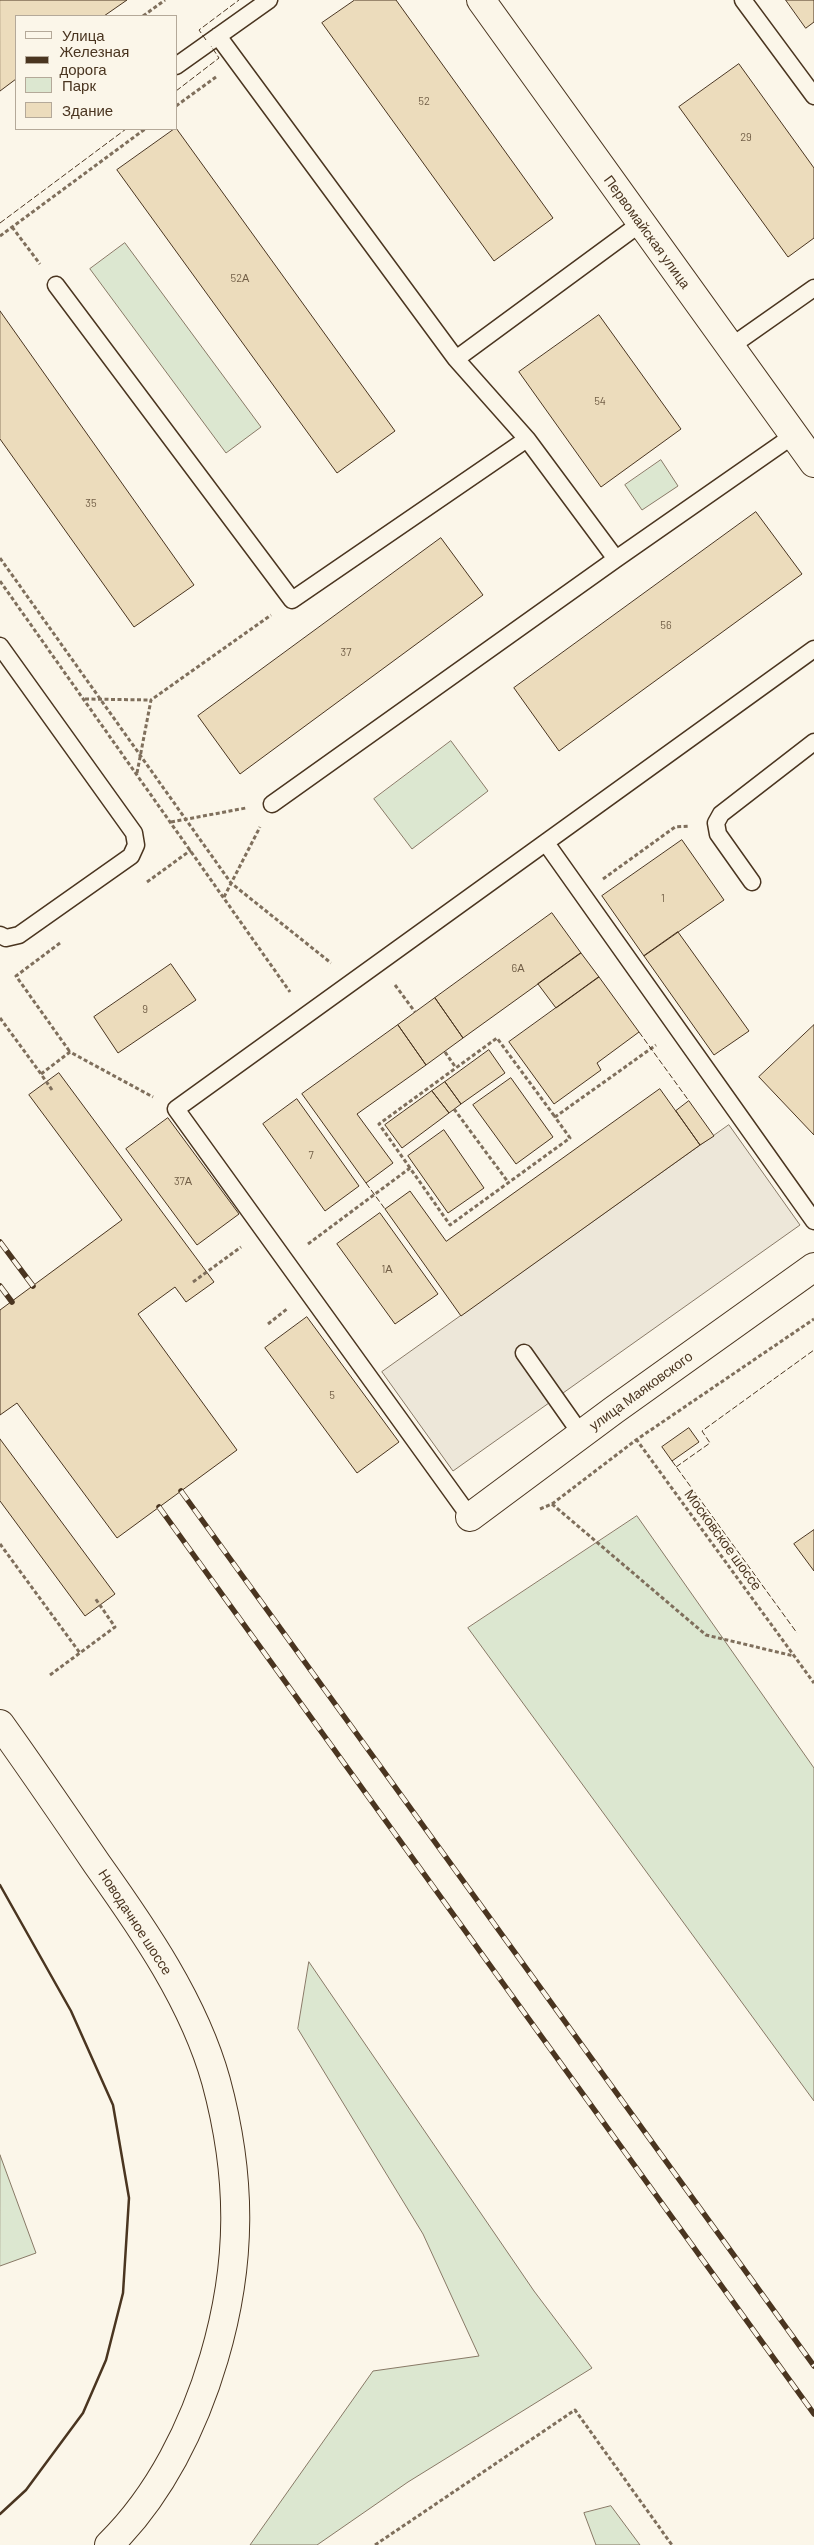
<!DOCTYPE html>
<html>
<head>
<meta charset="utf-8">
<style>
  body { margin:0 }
  #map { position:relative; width:814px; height:2545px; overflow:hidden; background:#fbf6e9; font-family:Barlow,sans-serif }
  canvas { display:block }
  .legend { position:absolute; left:15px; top:15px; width:162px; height:115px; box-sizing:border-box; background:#fbf6e9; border:1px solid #b4a999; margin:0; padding:6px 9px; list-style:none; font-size:15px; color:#4a3520 }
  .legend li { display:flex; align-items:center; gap:10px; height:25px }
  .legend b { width:25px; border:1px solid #b4a999 }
</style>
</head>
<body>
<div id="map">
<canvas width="814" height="2545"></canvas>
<ul class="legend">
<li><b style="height:6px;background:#fbf6e9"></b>Улица</li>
<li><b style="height:6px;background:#4a3520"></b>Железная дорога</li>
<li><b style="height:14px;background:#dce7d0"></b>Парк</li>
<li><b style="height:14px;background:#ecdcbc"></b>Здание</li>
</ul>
</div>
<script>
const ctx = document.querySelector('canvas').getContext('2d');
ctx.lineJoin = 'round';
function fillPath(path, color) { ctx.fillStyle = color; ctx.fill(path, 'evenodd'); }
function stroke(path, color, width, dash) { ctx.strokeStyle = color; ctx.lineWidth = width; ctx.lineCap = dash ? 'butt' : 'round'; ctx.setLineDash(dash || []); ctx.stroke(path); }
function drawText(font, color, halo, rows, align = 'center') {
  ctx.font = font + ' Barlow,sans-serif'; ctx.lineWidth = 4; ctx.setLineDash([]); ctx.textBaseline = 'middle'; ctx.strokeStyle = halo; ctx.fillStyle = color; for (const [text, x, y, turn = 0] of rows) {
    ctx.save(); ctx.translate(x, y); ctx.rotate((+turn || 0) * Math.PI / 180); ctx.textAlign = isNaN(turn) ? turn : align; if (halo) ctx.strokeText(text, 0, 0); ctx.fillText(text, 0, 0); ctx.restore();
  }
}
const green = new Path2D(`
  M125,243L261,427L226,453L90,269Z
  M661,460L678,486L642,510L625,485Z
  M451,741L488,791L412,849L374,799Z
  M637,1516L814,1768V2101L468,1628Z
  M309,1962L534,2291L592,2368L408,2482L317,2545H250L373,2371L479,2356L423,2234L298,2029Z
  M0,2155L36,2253L0,2266Z
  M611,2506L640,2545H596L584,2513Z`);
fillPath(green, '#dce7d0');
stroke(green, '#887966', 1);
const parking = new Path2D(`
  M729,1125L800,1225L453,1471L382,1372Z`);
fillPath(parking, '#ede7d9');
stroke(parking, '#887966', 1);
const building = new Path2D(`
  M0,0H127L104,16H16V79L0,91Z
  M355,0H396L553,218L494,261L322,23Z
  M786,0H814V22L806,28Z
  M739,64L814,168V238L788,257L679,107Z
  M176,128L395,431L337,473L117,170Z
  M0,311L194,585L134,627L0,439Z
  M599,315L681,429L601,487L519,372Z
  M756,512L802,574L559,751L514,688Z
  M441,538L483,595L240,774L198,716Z
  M682,840L724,900L644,956L602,896Z
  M552,913L581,953L463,1038L435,998Z
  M678,932L749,1031L714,1055L644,956Z
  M581,953L599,977L556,1008L538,984Z
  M171,964L196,1000L118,1053L94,1017Z
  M599,977L639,1032L597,1063L601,1070L554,1104L509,1042Z
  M435,998L463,1038L426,1065L398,1025Z
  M398,1025L426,1065L357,1114L393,1163L366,1183L302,1094Z
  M814,1025V1135L759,1077Z
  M489,1050L505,1073L461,1104L445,1082Z
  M59,1073L214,1282L186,1302L175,1287L138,1314L237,1450L117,1538L17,1403L0,1415V1310L122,1220L29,1095Z
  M511,1078L553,1137L516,1164L473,1105Z
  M445,1082L461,1104L449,1113L432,1091Z
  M660,1089L700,1145L461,1316L385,1209L410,1191L446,1241Z
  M432,1091L449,1113L402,1148L385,1125Z
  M297,1099L359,1186L325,1211L263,1124Z
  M689,1101L714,1136L700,1145L676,1111Z
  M168,1118L239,1214L197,1245L126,1149Z
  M444,1130L484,1188L448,1213L408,1156Z
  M380,1213L438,1294L395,1324L337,1244Z
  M307,1317L399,1442L357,1473L265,1348Z
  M689,1428L699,1442L672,1461L662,1447Z
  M0,1439L115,1594L85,1616L0,1501Z
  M814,1530V1571L794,1544Z`);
fillPath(building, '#ecdcbc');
stroke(building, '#4a3520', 1);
const lane = new Path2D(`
  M743,0L814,96
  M218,36L456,359L527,439L616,559
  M176,66L269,0
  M56,285L292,600L527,439
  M730,347L814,288
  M456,359L641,223
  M0,646L134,833L136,845L131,856L19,935L6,938L0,935
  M272,804L616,559L794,435
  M546,843L814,1221
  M752,882L718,834L716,823L721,814L814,742
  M524,1353L581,1434
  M470,1517L176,1109L814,649`);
const street = new Path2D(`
  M470,1517L614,1410L814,1267`);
const secondary = new Path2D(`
  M481,0L814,463
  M0,1724C33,1770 65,1817 97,1864C144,1930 194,2002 216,2081C242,2177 242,2263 214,2358C194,2426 160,2495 109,2545`);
stroke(lane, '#4a3520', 19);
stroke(street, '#4a3520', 30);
stroke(secondary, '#4a3520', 30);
stroke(new Path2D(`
  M143,16L165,0
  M176,106L216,77
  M12,227L40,264
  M0,236L145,129
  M0,558L231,883L331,963
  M0,581L290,992
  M85,699L151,700
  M137,773L151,700L271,615
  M171,822L246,808
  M603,879L675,827L690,826
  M147,882L191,850
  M224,897L260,827
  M60,943L16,976L70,1052
  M395,985L415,1012
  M0,1018L41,1074
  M445,1052L456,1068
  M52,1090L41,1074L70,1052L153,1097
  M454,1109L508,1182
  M410,1168L379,1124L497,1038L555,1117
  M308,1244L410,1168L450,1225L570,1138L555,1117L656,1045
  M193,1282L241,1247
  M268,1324L287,1309
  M636,1439L814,1683
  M552,1504L706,1635L794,1656
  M540,1509L552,1504L636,1440L814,1319
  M0,1544L80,1653
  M50,1675L115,1627L95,1598
  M375,2545L575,2410L672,2545`), '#7f6f5c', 3, [4, 2.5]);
stroke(lane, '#fbf6e9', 16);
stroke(street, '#fbf6e9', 28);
stroke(secondary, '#fbf6e9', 28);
const rail = new Path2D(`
  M0,1242L33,1286
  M0,1286L12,1302
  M181,1491L814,2366
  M159,1507L814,2414`);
stroke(rail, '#4a3520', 5.5);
stroke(rail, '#fbf6e9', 4, [11]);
stroke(new Path2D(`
  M206,40L199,30L239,0
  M176,91L219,58L211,46
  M0,223L126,129
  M639,1032L689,1101
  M366,1183L385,1209
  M672,1461L797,1633
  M676,1467L710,1443L702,1431L814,1350`), '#4a3520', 1, [6, 2.5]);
stroke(new Path2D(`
  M0,1885L71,2011L113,2105L129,2198L123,2293L106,2360L83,2413L26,2490L0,2514`), '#4a3520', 2.5);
drawText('11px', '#725f47', null, [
  ["52",424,101],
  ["29",746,137],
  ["52А",240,278],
  ["54",600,401],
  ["35",91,503],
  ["56",666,625],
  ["37",346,652],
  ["1",663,898],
  ["6А",518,968],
  ["9",145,1009],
  ["7",311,1155],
  ["37А",183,1181],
  ["1А",387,1269],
  ["5",332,1395]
]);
drawText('14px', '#4a3520', '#fbf6e9', [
  ["Первомайская улица",647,232,54],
  ["улица Маяковского",641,1391,-36],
  ["Московское шоссе",723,1540,54],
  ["Новодачное шоссе",135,1922,57]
]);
</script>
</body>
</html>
